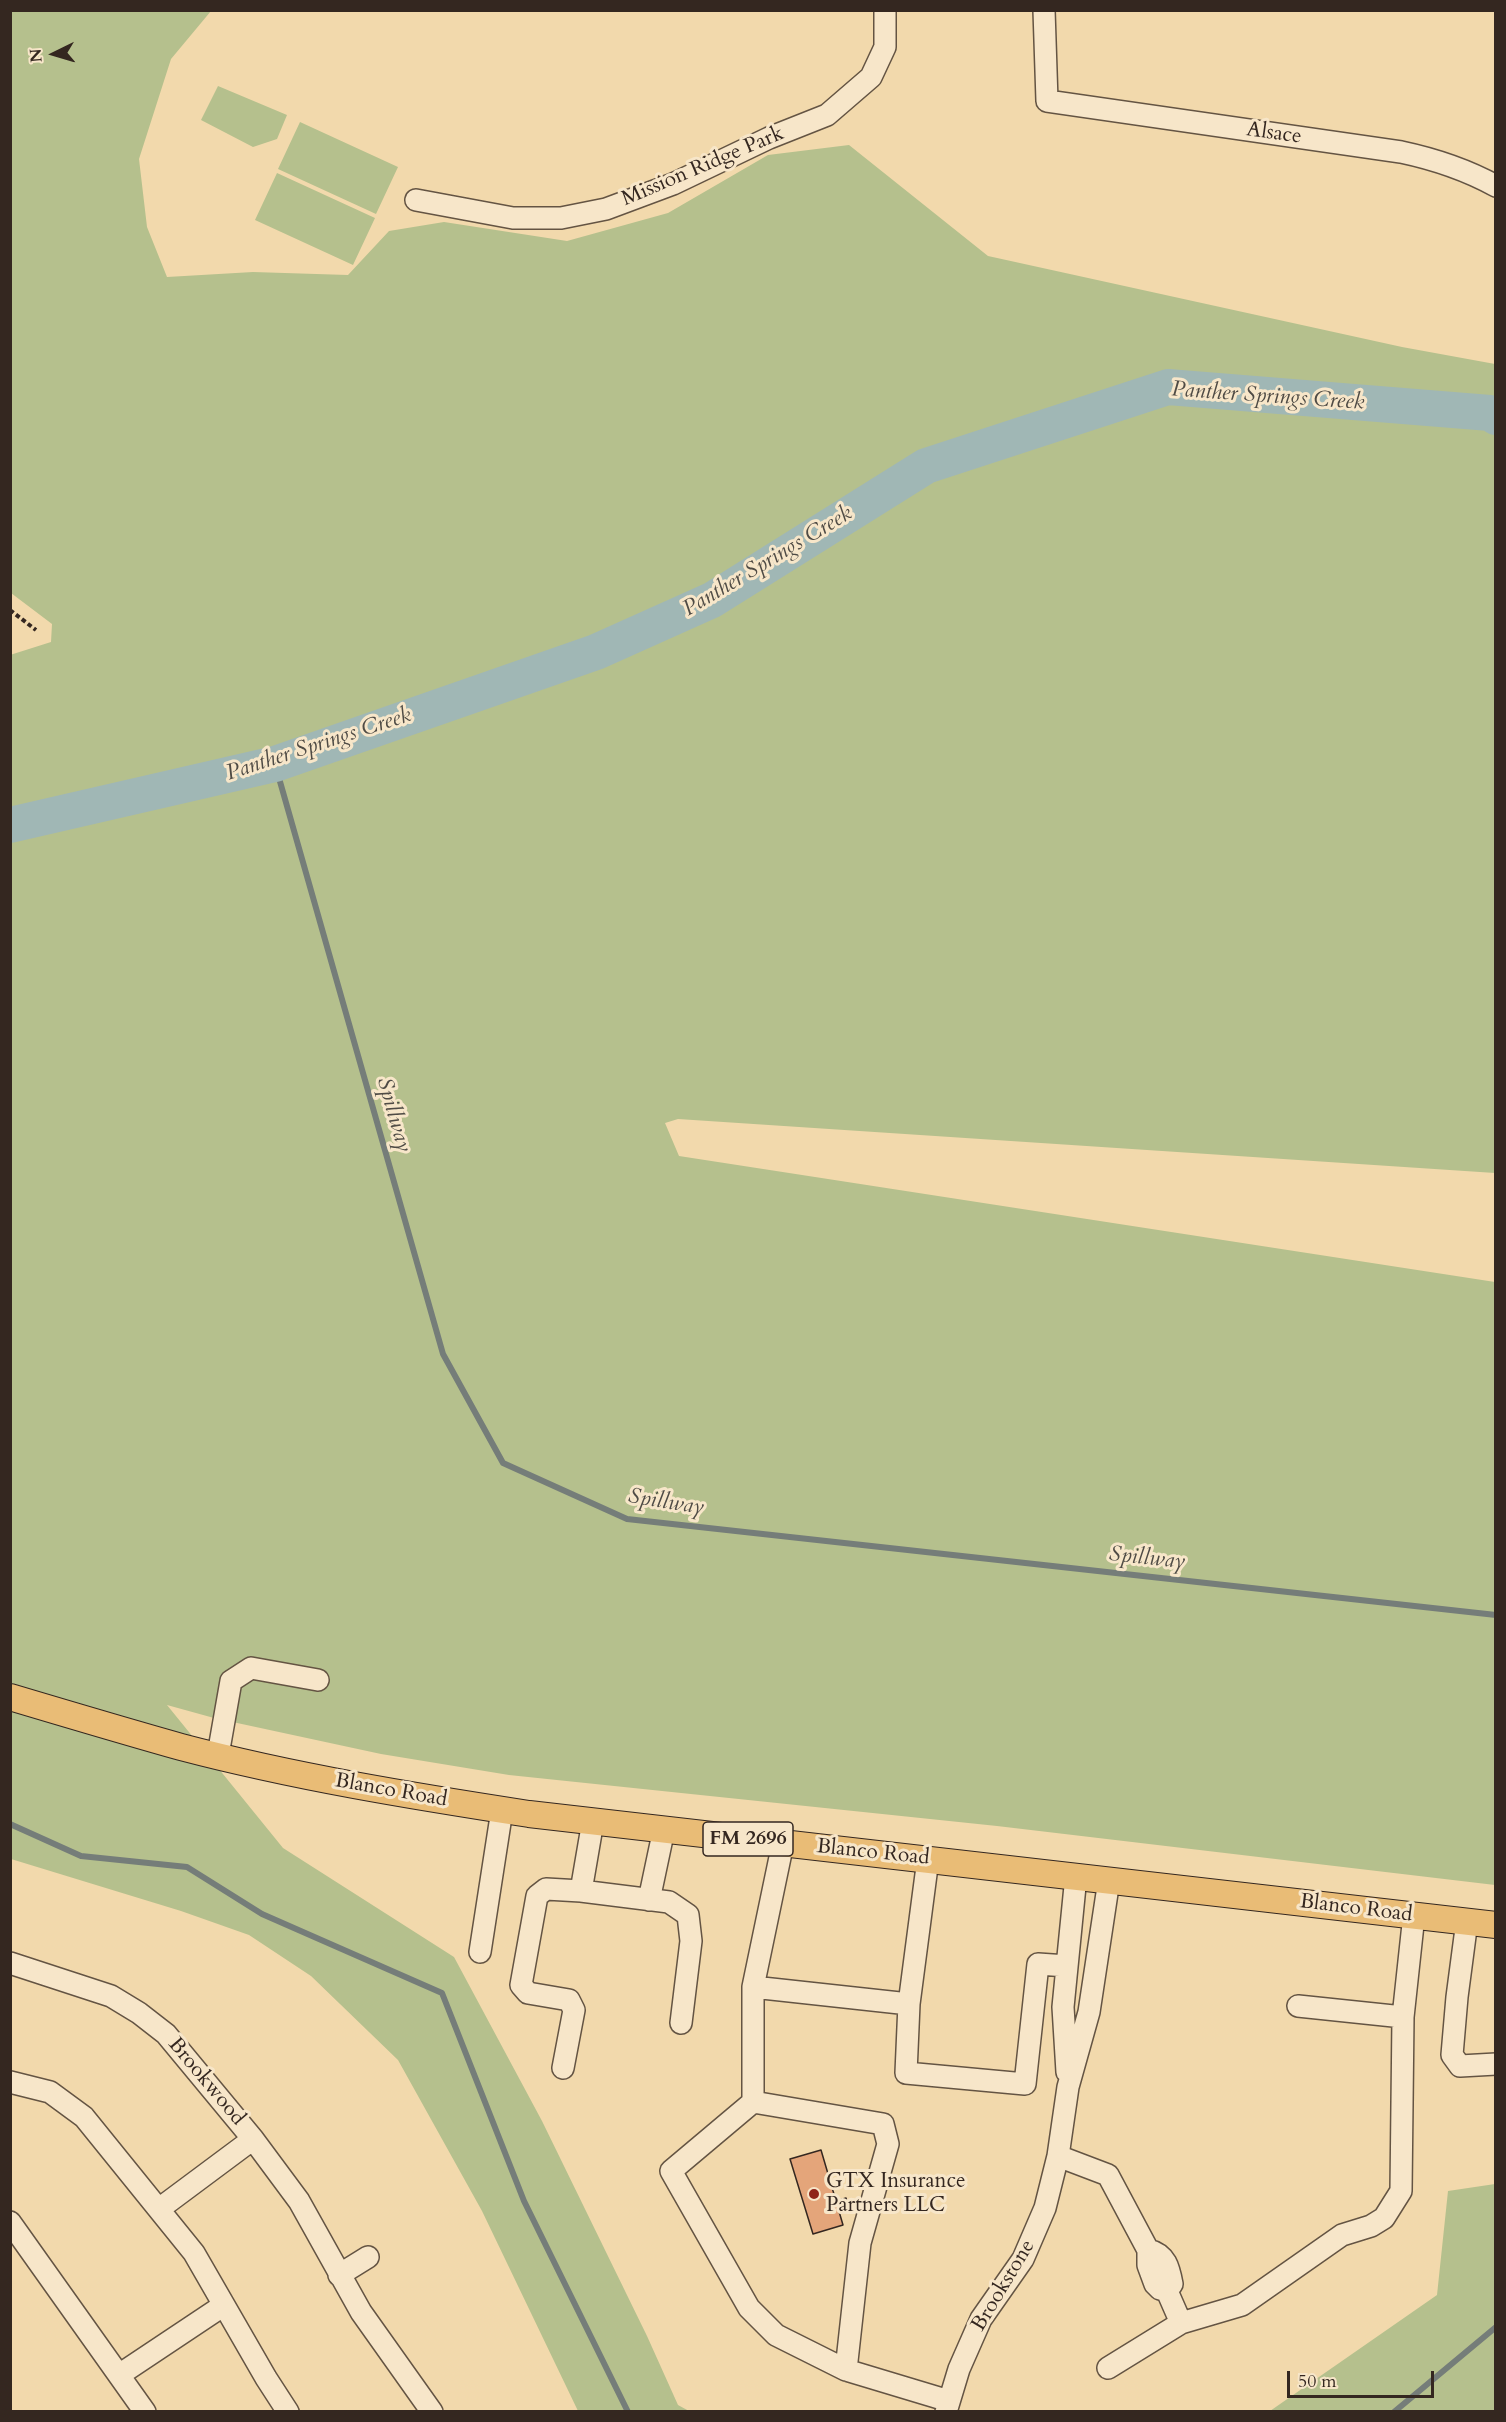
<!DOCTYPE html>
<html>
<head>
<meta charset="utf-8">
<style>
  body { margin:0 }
  #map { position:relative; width:1506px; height:2422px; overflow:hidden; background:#f2d9ac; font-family:Cardo,serif }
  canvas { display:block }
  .frame { position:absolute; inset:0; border:12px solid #342720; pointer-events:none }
  .north { position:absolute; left:24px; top:24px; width:60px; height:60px; -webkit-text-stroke:4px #f7e6c9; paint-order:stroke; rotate:265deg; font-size:16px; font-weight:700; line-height:24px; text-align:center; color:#342720 }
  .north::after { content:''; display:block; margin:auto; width:21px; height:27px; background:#342720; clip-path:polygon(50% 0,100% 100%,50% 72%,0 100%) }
  .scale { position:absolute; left:1287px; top:2371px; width:147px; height:27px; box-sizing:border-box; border:3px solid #342720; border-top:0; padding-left:8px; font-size:18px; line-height:21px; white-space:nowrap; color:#342720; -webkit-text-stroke:4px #f7e6c9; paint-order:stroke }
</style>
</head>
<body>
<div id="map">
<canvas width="1506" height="2422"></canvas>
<div class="frame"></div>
<div class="north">N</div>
<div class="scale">50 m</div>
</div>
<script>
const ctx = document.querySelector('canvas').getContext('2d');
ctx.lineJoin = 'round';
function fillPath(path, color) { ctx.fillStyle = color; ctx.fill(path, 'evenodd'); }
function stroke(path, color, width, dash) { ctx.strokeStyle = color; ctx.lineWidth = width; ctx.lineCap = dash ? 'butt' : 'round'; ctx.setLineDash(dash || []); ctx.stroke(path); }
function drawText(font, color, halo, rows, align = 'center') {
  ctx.font = font + ' Cardo,serif'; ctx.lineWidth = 6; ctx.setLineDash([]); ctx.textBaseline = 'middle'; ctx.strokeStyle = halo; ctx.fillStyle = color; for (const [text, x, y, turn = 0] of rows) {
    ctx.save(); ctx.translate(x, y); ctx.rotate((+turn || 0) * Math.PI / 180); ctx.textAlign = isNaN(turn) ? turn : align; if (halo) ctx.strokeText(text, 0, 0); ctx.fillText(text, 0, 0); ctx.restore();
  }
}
fillPath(new Path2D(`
  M11,11H211L171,59L139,159L147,227L167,277L253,272L348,275L389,231L444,222L567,241L668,213L768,155L849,145L988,256L1402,347L1495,364V1173L678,1119L665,1123L679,1156L1495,1282V1885L997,1826L509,1775L381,1754L214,1718L167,1705L283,1848L454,1957L542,2121L647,2336L678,2405L689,2411H578L482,2211L398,2060L311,1976L249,1935L181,1911L11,1859L10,655L51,642L52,624L11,593Z
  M218,86L287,115L277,139L253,147L201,120Z
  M300,122L398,167L376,214L278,169Z
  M277,173L375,218L353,265L255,220Z
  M1495,2184V2411H1270L1437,2295L1448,2191Z`), '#b5c08d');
stroke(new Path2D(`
  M275,764L443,1354L503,1463L627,1519L1496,1615
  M10,1824L81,1856L187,1867L262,1914L442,1993L524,2201L628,2412
  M1394,2412L1496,2327`), '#757d79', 6);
stroke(new Path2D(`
  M10,825L275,764L596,652L712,600L926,466L1168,387L1490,413L1496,417`), '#a0b7b5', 36);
const building = new Path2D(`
  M821,2150L836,2201L846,2198L848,2205L838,2208L843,2225L813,2234L790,2159Z`);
fillPath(building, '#e4a57a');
stroke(building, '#342720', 1.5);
const minor = new Path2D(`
  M1044,10L1047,101L1401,152C1434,159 1465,169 1496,186
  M416,200L513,218H561L606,209L673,184L769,138L827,115L871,77L885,47V10
  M218,1755L231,1681L251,1668L318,1680
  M783,1843L753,1987V2102L883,2124L888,2144L860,2243L846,2370L949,2401
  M581,1891L669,1902L688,1915L691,1941L681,2023
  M649,1900L664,1829
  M1467,1921L1457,1997L1452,2055L1460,2066L1496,2064
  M480,1952L502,1810
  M10,1963L111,1996L139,2013L166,2034L253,2139L299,2201L361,2312L432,2412
  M753,1987L909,2004L928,1859
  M909,2004L906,2073L1025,2084L1038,1964L1067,1966
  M1298,2006L1403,2017
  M563,2068L574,2010L569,2000L528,1993L521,1985L537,1896L546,1889L581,1891L593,1821
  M1067,2072L1063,2007L1076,1876
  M10,2082L50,2092L84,2117L194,2253L266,2378L288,2412
  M753,2102L671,2171L749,2308L776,2335L846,2370
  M1058,2156L1108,2175L1148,2250V2265L1155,2284L1160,2289L1167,2291L1181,2323L1242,2305L1342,2235L1371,2226L1384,2218L1401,2191L1403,2017L1414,1915
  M159,2209L253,2139
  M10,2222L145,2412
  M1148,2250C1166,2254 1169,2268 1172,2284L1167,2291
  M339,2275L368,2257
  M1108,2368L1181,2323
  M119,2375L224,2305
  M946,2412L959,2369L981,2319L1023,2259L1045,2208L1058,2156L1068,2087L1089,2012L1109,1880`);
const major = new Path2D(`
  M10,1697C67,1714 124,1731 181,1747C295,1777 412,1796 529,1814L1496,1925`);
stroke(minor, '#645443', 24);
stroke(major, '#342720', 28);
stroke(new Path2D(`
  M10,610L36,630`), '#342720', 4, [4.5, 3]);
stroke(minor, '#f7e6c9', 21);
stroke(major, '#e9bc76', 26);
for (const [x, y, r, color] of [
  [814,2194,6,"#8f2418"]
]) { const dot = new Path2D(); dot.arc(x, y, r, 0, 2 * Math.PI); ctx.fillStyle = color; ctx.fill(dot); stroke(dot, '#f7e6c9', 2); }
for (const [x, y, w] of [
  [748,1839,90]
]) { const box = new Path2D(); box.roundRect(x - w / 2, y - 17, w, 34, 4.5); ctx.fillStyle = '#f7e6c9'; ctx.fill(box); stroke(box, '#342720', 1.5); }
drawText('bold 20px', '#342720', null, [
  ["FM 2696",748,1839]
]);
drawText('21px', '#342720', '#f7e6c9', [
  ["Alsace",1274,134,8],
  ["Mission Ridge Park",703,167,-23],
  ["Blanco Road",391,1791,10],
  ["Blanco Road",873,1853,6],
  ["Blanco Road",1356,1909,7],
  ["Brookwood",206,2082,50],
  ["Brookstone",1004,2286,-59]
]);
drawText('21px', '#342720', '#f7e6c9', [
  ["GTX Insurance",826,2182],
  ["Partners LLC",826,2206]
], 'left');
drawText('italic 22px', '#4f4b45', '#f7e6c9', [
  ["Panther Springs Creek",1268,397,4],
  ["Panther Springs Creek",768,562,-31],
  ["Panther Springs Creek",319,745,-18],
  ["Spillway",393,1115,74],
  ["Spillway",666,1503,9],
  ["Spillway",1147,1559,6]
]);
</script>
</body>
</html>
